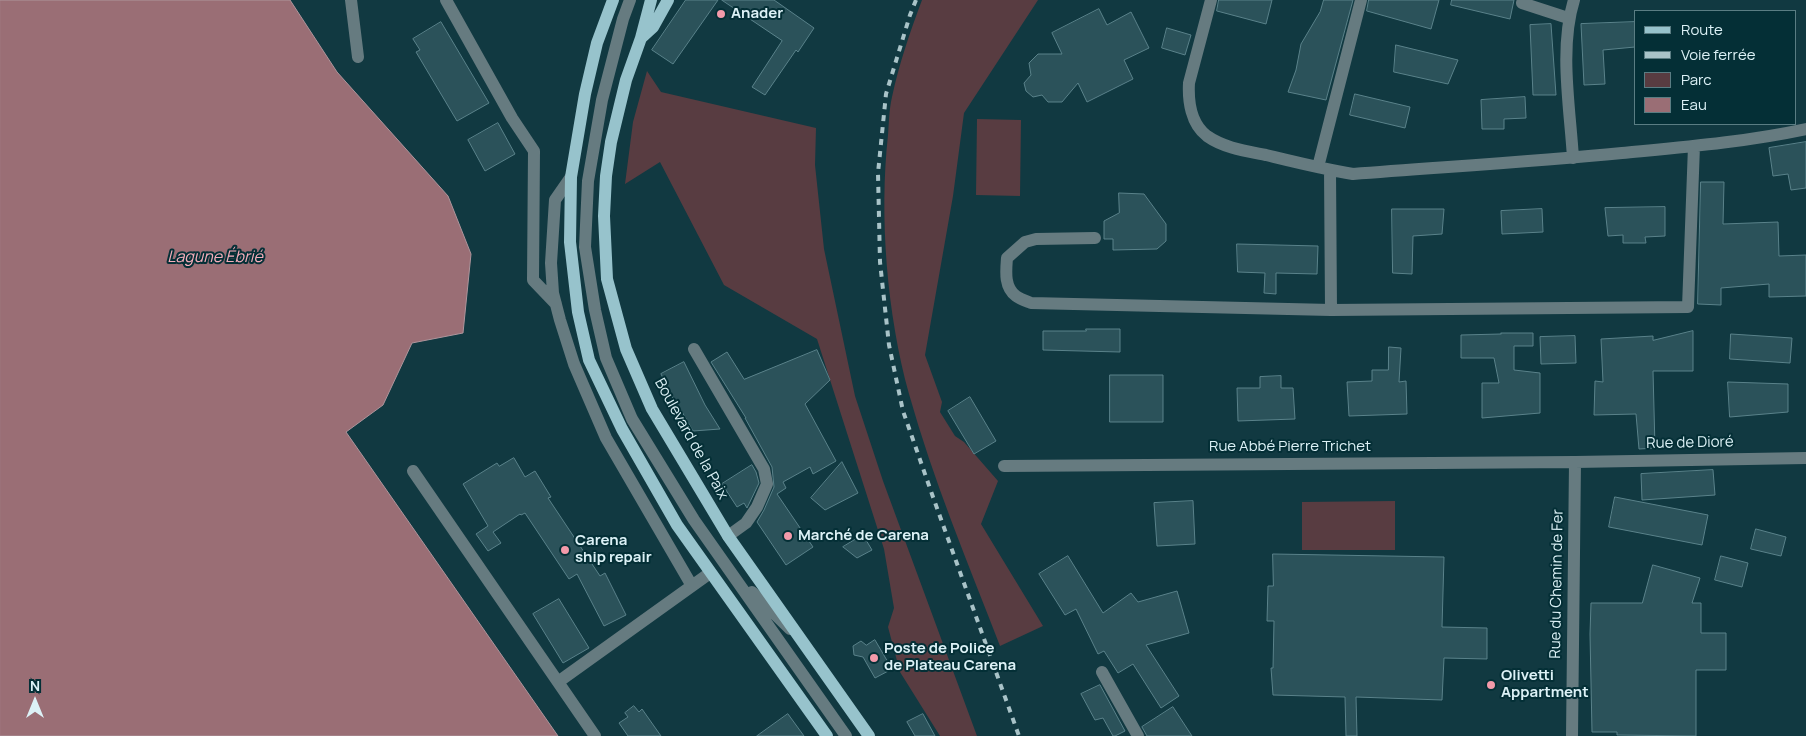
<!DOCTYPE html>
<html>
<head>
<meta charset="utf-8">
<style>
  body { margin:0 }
  #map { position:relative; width:1806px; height:736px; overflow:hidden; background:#113941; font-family:Manrope,sans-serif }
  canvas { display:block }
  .legend { position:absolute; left:1634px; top:10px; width:162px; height:115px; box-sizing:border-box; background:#042f36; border:1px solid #5a7d83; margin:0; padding:6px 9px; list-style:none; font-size:15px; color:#dcf1f6 }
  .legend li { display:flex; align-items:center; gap:10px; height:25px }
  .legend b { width:25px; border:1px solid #5a7d83 }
  .north { position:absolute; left:10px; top:676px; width:50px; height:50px; -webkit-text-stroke:4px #042f36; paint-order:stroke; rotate:0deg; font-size:14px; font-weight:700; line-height:20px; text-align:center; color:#dcf1f6 }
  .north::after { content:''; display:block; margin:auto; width:18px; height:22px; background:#dcf1f6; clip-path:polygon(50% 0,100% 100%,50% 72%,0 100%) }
</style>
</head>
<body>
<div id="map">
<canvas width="1806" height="736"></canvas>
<ul class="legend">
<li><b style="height:6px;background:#97c3cc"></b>Route</li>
<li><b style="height:6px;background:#a9c3c8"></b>Voie ferrée</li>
<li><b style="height:14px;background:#583c41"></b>Parc</li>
<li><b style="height:14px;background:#9a6e75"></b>Eau</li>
</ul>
<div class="north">N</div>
</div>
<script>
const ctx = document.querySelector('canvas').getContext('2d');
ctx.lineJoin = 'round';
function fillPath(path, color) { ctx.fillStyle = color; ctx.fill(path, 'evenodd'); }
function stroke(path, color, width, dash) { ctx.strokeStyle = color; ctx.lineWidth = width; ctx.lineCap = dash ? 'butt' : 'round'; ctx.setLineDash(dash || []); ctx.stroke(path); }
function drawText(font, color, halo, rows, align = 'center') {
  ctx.font = font + ' Manrope,sans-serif'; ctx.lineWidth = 4; ctx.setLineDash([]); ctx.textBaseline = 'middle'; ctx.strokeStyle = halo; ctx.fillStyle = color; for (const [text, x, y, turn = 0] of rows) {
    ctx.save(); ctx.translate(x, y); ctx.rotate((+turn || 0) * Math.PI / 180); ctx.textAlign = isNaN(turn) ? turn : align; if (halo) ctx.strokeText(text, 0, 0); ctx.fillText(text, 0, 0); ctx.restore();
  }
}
fillPath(new Path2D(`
  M922,0H1038L964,113L953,196L925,355L942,402L940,412L955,436L964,442L998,481L981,524L1043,626L1000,646C968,563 933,480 909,394C887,314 879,217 888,135C889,123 889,110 892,97C899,64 910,32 922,0Z
  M647,71L661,92L816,128L815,165L824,249L855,396L883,481L977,736H940L900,672L888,627L894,608L884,549L817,339L724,285L660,162L625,184L633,122Z
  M977,119L1021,120L1020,196L976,195Z
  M1395,501V550H1302V502Z`), '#583c41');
const water = new Path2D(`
  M0,0H290L337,72L448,196L471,254L463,333L412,343L383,405L346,432L558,736H0Z`);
fillPath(water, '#9a6e75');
stroke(water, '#ae959c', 1);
const building = new Path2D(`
  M686,0H718L673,64L652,50Z
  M722,0H774L814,28L798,52L796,50L765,95L752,87L782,41Z
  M1219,0H1272L1266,24L1217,11Z
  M1324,0H1353L1326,100L1288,92L1296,70L1301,44L1320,12Z
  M1369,0H1439L1431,29L1367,11Z
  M1452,0H1514L1510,19L1451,5Z
  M1099,9L1107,25L1131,12L1149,48L1124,60L1133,79L1087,102L1078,83L1062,102H1048L1042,95L1033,97L1026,91L1024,83L1031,75L1029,63L1038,54H1062L1052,33Z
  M441,22L489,103L457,121L416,52L420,50L413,39Z
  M1635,22V47L1603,50L1605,84L1584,85L1581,24Z
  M1551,24L1556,95H1533L1530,25Z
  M1167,28L1191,35L1185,55L1162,48Z
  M1396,45L1458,60L1448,84L1394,72Z
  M1355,94L1410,107L1405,128L1350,115Z
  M1525,97L1526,118L1504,119V129H1482L1481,100Z
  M498,123L515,154L485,171L468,140Z
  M1806,142V188L1791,190L1788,174L1773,176L1769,148Z
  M1701,182H1724L1723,224L1778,222L1779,256L1806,255V296L1769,297V284L1721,288V305L1698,304Z
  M1119,193L1144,194L1166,224V241L1157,249L1113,250V239H1104V221L1119,213Z
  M1665,207V236L1645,237L1646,243H1623V235L1608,236L1605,208Z
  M1392,209H1444L1442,234L1413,236L1412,274L1393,273Z
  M1542,209L1543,232L1502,234L1501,211Z
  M1237,244L1318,246L1317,274L1276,273V294L1264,293L1265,273L1238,272Z
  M1086,329H1120V352L1043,350V331H1086Z
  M1693,331V371H1653L1655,448L1639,449L1636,414L1594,415L1595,381L1603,382L1601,339L1653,336V340Z
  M1501,333H1533V346H1514V370L1540,373V413L1482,418V383H1499L1494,358H1461V335L1501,334Z
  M1731,334L1792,338L1790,363L1730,359Z
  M1575,336L1576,363L1541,364L1540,337Z
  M1389,347L1401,348L1399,382L1406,381L1407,414L1349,416L1347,382L1372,381V370H1388Z
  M817,350L830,380L805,404L836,461L813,474L810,467L783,482L786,488L777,494L813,547L786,565L757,522L764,510L774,487L772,467L745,418H746L711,362L727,352L744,379Z
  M684,362L705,405L720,429L693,431L681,410L679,411L661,374Z
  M1110,375H1163V422H1110Z
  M1281,376V388H1293L1295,419L1238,421L1237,388H1260V377Z
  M1728,382L1788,384V412L1730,417Z
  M970,397L996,441L974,454L948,411Z
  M514,458L525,477L535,471L551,497L548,498L600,576L605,573L626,615L604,626L577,574L569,579L525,513L521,515L520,514L493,532L501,543L488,551L476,534L488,526L463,484L497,463L499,466Z
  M842,462L858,493L825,510L811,498Z
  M752,465L756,472L759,483L747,508L744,503L737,507L722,484Z
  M1713,470L1715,495L1642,500L1641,474Z
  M1615,497L1708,515L1702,545L1609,527Z
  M1193,501L1195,544L1157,546L1154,503Z
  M1756,529L1786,537L1781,556L1751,549Z
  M863,535L872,550L857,558L843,547Z
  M1273,554L1444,557L1442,627L1487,628V659L1444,658L1442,700L1356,697L1357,736H1346L1345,697L1273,695L1271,668H1273L1274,621H1267L1268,586H1273Z
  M1068,556L1103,613L1131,593L1138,602L1177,591L1189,633L1146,645L1179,696L1161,708L1133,664L1118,673L1104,651L1098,654L1076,609L1065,615L1039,574Z
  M1721,556L1748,563L1742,587L1715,580Z
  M1653,565L1700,578L1692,603H1701V633H1726V670H1696V736L1617,735V732H1592L1590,634L1591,603H1642Z
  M559,599L589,648L563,663L533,614Z
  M875,640L892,669L875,678L863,657L854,655L853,646L861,641L866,645Z
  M1100,685L1125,731L1115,736H1113L1103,718L1095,720L1081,694Z
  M634,706L639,712L642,709L661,736H628L619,723L628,717L625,713Z
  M1173,707L1192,736H1147L1142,727Z
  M788,714L804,736H757Z
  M923,714L935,736H915L907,722Z`);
fillPath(building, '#2b525a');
stroke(building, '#5a828a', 1);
stroke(new Path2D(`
  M351,0L358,57
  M446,0L512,118L534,151L533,280L556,304
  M630,0L623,19L602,100L588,181L585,247L595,310L606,358L632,419L694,520L846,736
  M1211,0L1189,83C1188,101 1191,124 1207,136C1224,148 1246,151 1266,155C1295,162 1323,169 1353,174C1442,167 1532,162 1622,153C1684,147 1745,142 1806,129
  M1523,0L1522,3L1568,18
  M1573,158C1570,108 1559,48 1574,0
  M1318,167L1361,0
  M1330,170L1331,310
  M571,177L555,200L551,263L553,293L560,320L574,364L606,438L692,586
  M1095,238L1036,239L1025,242L1007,258C1006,271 1004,287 1016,296C1020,299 1026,301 1031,303L1331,310L1688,307L1694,146
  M694,349L764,469L767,484L757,507L746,523L728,536
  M1004,466L1575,462L1806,458
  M413,471L595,736
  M752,592L790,629
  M1102,672L1138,736
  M558,682L710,573
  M1572,736L1575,462`), '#667b80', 12);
stroke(new Path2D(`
  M613,0L597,43L585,94L571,177L570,242L578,312L589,360L622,429L677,525L827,736
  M651,0L641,38L626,80L611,142L606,176L604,216L607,279L626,349L652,409L728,536L869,736
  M641,38L653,27L668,0`), '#97c3cc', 12);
stroke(new Path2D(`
  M916,0L910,15L886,94L878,173L880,262L889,345L903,411L933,497L1019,736`), '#a9c3c8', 4, [6, 6]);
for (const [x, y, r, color] of [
  [721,14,5,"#f39aaa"],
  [788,536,5,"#f39aaa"],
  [565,550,5,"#f39aaa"],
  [874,658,5,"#f39aaa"],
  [1491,685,5,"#f39aaa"]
]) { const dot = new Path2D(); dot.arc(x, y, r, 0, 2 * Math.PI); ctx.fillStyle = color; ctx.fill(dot); stroke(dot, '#042f36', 2); }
drawText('bold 15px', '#dcf1f6', '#042f36', [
  ["Anader",731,14],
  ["Marché de Carena",798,536],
  ["Carena",575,541],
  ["ship repair",575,558],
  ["Poste de Police",884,649],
  ["de Plateau Carena",884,666],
  ["Olivetti",1501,676],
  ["Appartment",1501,693]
], 'left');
drawText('15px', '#dcf1f6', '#042f36', [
  ["Boulevard de la Paix",691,439,61],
  ["Rue de Dioré",1690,443,-1],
  ["Rue Abbé Pierre Trichet",1290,447],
  ["Rue du Chemin de Fer",1557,584,-89]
]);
drawText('italic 16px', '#f7aebb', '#042f36', [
  ["Lagune Ébrié",215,258]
]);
</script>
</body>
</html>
